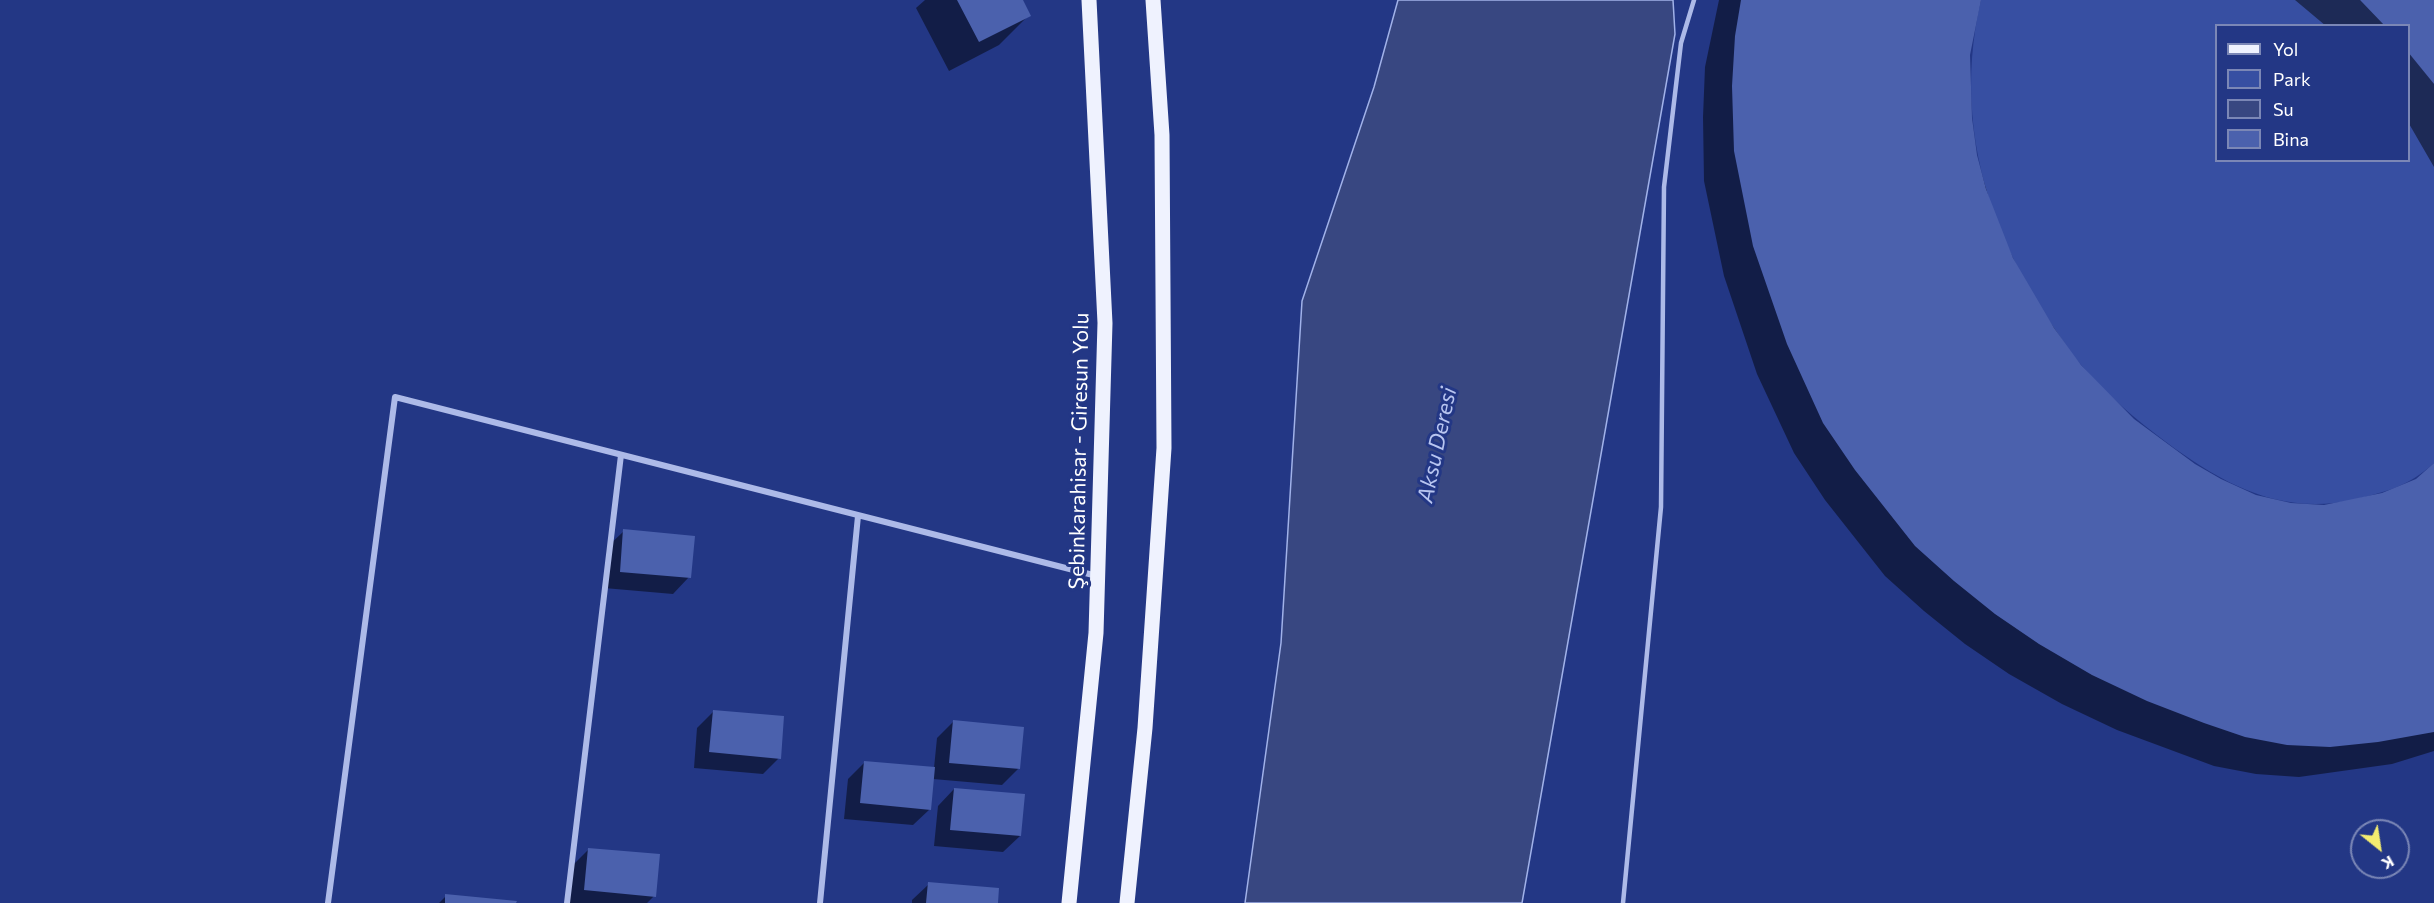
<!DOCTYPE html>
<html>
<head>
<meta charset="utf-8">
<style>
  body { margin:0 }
  #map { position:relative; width:2434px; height:903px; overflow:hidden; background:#233785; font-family:Commissioner,sans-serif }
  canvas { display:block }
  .legend { position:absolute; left:2215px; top:24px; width:195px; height:138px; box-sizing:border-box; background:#233785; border:2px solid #7b87b6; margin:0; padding:8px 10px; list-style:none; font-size:18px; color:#fff }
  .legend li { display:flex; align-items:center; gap:12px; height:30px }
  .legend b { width:30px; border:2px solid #7b87b6 }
  .north { position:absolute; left:2350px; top:819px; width:60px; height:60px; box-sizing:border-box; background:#233785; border:2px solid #7b87b6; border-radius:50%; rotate:150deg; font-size:16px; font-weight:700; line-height:24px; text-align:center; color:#fff }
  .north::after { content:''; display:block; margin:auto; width:21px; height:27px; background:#f3ec70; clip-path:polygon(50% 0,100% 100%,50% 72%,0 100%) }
</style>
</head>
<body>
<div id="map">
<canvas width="2434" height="903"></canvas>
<ul class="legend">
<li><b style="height:8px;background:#eff2fe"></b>Yol</li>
<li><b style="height:16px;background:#374fa2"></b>Park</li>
<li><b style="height:16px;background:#384781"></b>Su</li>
<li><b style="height:16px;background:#4b61ad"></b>Bina</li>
</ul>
<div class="north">K</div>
</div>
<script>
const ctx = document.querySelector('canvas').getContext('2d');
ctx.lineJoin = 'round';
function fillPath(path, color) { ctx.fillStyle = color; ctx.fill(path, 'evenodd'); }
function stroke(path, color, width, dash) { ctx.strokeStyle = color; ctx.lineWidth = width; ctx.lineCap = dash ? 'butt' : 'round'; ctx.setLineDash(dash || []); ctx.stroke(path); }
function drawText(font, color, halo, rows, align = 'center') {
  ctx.font = font + ' Commissioner,sans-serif'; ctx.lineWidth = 6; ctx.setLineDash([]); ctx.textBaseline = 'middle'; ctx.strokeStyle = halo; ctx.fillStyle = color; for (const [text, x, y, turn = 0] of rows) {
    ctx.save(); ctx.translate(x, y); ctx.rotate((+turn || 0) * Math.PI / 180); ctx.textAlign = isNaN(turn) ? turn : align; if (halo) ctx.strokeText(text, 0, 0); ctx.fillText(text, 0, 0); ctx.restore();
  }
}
fillPath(new Path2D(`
  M1981,0H2360L2385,25L2216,26V160H2408L2409,52L2434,84V463C2410,485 2389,491 2357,499C2283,517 2224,485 2166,442C2135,419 2107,395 2082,366C2047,326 2019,275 1999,226C1970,154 1963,76 1981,0Z`), '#374fa2');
const water = new Path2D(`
  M1398,0H1673L1675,34L1522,903H1245L1281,643L1302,301L1374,87Z`);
fillPath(water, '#384781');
stroke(water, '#a1b2e9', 1.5);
fillPath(new Path2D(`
  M925,0H1021L1029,15L999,45L949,71L916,8Z
  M1719,0H1979L1969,55L1970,119L1976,156L1997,225L2028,290L2080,366L2133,420L2194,465L2221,481L2256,496L2291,505L2325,507L2383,494L2417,480L2434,464V751L2392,764L2299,777L2256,774L2214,766L2117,730L2062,704L2009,674L1965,644L1924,611L1885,576L1825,500L1794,453L1757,374L1724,276L1704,181L1703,117L1705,67Z
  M2295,0H2434V167L2408,122V26H2326Z
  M624,531L689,577L673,594L604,588L607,547Z
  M714,711L779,758L763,774L694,768L697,728Z
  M953,722L1019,768L1002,785L933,779L930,809L913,825L844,819L848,779L865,762L934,768L937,738Z
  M954,789L1020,836L1003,852L934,846L938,806Z
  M589,849L654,896L647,903H569L572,866Z
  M929,884L997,903H912V900Z
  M446,896L515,903H439Z`), '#0007');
fillPath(new Path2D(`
  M957,0H1023L1031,16L979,42Z
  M1741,0H1981L1970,55L1972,118L1977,155L1986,189L2013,258L2054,328L2081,365L2134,419L2195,464L2221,479L2256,495L2291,503L2324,505L2382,493L2416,479L2434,463V732L2378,742L2330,747L2287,745L2245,737L2204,723L2147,701L2092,675L2039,644L1995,614L1954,581L1915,546L1855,470L1823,423L1787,344L1753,246L1734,151L1732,86L1735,36Z
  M2360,0H2434V84L2408,52V26H2385Z
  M623,529L695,536L691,578L620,572Z
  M713,710L784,716L781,759L709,752Z
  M953,720L1024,727L1020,769L949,763Z
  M864,761L935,767L931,810L860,803Z
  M954,788L1025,794L1021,836L950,830Z
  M588,848L660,854L656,897L584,890Z
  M928,882L999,888L998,903H926Z
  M445,894L517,901L516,903H445Z`), '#4b61ad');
stroke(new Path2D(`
  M1623,903L1661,507L1664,187L1681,43L1694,0`), '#adbae8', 4.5);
stroke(new Path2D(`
  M328,903L395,397L1097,576
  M567,903L621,455
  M820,903L858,516`), '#adbae8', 6);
stroke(new Path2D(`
  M1069,903L1096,633L1105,323L1089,0
  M1127,903L1145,728L1164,448L1162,135L1153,0`), '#eff2fe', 15);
drawText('21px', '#fff', '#233785', [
  ["Şebinkarahisar - Giresun Yolu",1079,451,-89]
]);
drawText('italic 22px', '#b8c5f0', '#233785', [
  ["Aksu Deresi",1437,445,-78]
]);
</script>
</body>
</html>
